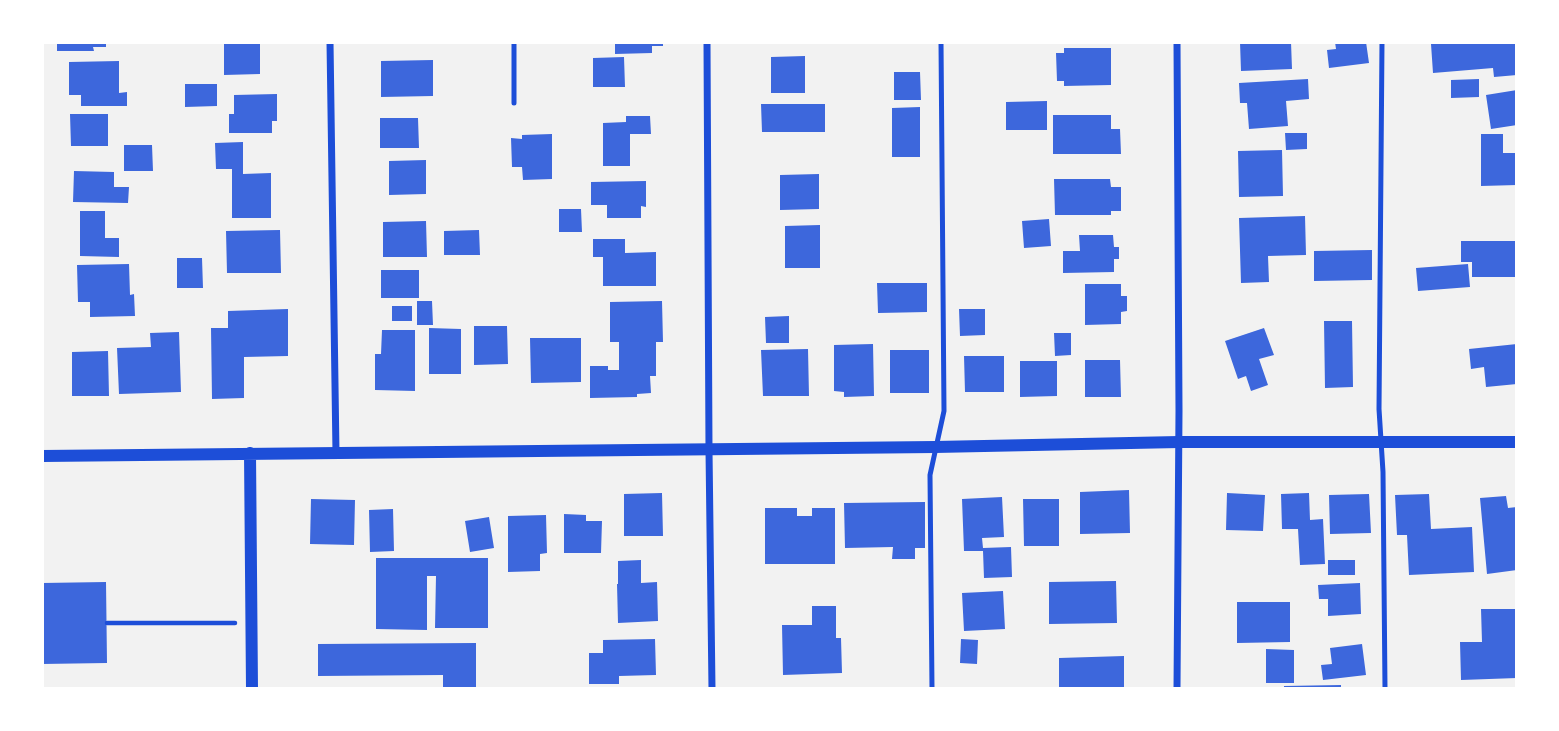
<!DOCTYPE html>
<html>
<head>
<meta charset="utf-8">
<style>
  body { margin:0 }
  #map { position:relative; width:1559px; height:731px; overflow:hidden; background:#f2f2f2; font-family:"Alegreya Sans",sans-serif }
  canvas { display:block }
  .frame { position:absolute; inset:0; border:44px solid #fff; pointer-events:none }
</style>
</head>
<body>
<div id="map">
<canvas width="1559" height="731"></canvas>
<div class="frame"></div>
</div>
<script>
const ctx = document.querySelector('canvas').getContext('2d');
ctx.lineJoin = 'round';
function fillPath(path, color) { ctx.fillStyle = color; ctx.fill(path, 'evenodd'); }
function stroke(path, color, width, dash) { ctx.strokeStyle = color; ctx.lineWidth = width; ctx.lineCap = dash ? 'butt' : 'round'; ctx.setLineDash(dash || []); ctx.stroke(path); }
fillPath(new Path2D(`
  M57,42H106V47H93L94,51H57Z
  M224,42H260V74L224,75Z
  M615,42H663V46H652V53L615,54Z
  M1240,42H1291L1292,69L1241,71Z
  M1335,42H1366L1369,63L1329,68L1327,50L1336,49Z
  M1451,42H1517V75L1494,77L1493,68L1433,73L1431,44Z
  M1064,48H1111V85L1064,86V81H1057L1056,53H1064Z
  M805,56V93H771V57Z
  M624,57L625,87H593V58Z
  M433,60V96L381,97V61Z
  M119,61V93L127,92V106H81V95H69V62Z
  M894,72H920L921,100H894Z
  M1308,79L1309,99L1286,101L1288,126L1249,129L1247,103H1240L1239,83Z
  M1479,79V97L1451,98V80Z
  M185,84H217V106L185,107Z
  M1517,90V125L1491,129L1486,95Z
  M277,94V121H272V133H229V114H234V95Z
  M1047,101V130H1006V102Z
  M761,104H825V132H762Z
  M920,107V157H892V108Z
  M70,114H108V146H71Z
  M1053,115H1111V129H1120L1121,154H1053Z
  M626,116H650L651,134H630V166H603V123L626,122Z
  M380,118H418L419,148H380Z
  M1285,133H1307V149L1286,150Z
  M552,134V179L523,180L522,167H512L511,138L522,139V135Z
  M1481,134H1503V153H1517V185L1481,186Z
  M243,142V174L271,173V218H232V169H216L215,143Z
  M124,145H152L153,171H124Z
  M1282,150L1283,196L1239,197L1238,151Z
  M426,160V194L389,195V161Z
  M74,171L114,172V187H129L128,203L73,202Z
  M819,174V209L780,210V175Z
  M1054,179H1110L1111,187H1121V211H1111V215H1055Z
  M646,181V207L641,206V218H607V205H591V182Z
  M559,209H581L582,232H559Z
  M80,211H105V238H119V257L80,256Z
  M1305,216L1306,255L1268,256L1269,282L1241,283L1239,218Z
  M1049,219L1051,246L1024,248L1022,221Z
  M426,221L427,257H383V222Z
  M820,225V268H785V226Z
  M280,230L281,273H227L226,231Z
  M479,230L480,255H444V231Z
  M1079,235H1113L1114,247H1119V259H1114V272L1063,273V251H1080Z
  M593,239H625V253L656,252V286H603V257H593Z
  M1461,241H1517V277H1472V262H1461Z
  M1372,250V280L1314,281V251Z
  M177,258H202L203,288H177Z
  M129,264L130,295L134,294L135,316L90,317V302H78L77,265Z
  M1468,264L1470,287L1418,291L1416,268Z
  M381,270H419V298H381Z
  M877,283H927V312L878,313Z
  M1085,284H1121V296H1127V311L1121,312V324L1085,325Z
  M417,301H432L433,325H417Z
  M662,301L663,342H656V376H650L651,393L637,394V397L590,398V366H608V370H619V342H610V302Z
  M392,306H412V321H392Z
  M288,309V356L244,357V398L212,399L211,328H228V311Z
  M959,309H985V335L960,336Z
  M789,316V343H766L765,317Z
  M1324,321H1352L1353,387L1325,388Z
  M474,326H507L508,364L474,365Z
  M429,328L461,329V374H429Z
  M1264,328L1274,355L1259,359L1268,385L1251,391L1246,376L1238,379L1225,341Z
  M382,330H415V391L375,390V354H381Z
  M179,332L181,392L119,394L117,348L151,347L150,333Z
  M1054,333H1071V355L1055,356Z
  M530,338H581V382L531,383Z
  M873,344L874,396L844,397V392L834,391V345Z
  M1517,344V384L1486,387L1484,367L1471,369L1469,349Z
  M808,349L809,396H763L761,350Z
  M890,350H929V393H890Z
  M108,351L109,396H72V352Z
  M964,356H1004V392H965Z
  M1085,360H1120L1121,397H1085Z
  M1020,361H1057V396L1020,397Z
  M1129,490L1130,533L1080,534V492Z
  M662,493L663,536H624V494Z
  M1227,493L1265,495L1263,531L1226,530Z
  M1309,493L1310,520L1323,519L1325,564L1300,565L1298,529H1282L1281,494Z
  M1369,494L1371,533L1330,534L1329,495Z
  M1429,494L1431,529L1472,527L1474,572L1409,575L1407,535H1397L1395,495Z
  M1506,496L1508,508L1517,507V570L1487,574L1480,498Z
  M1002,497L1004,537L982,538L983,548L1011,547L1012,577L984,578L983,551H964L962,499Z
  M311,499L355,500L354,545L310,544Z
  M1023,499H1059V546H1024Z
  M925,502V548H915V559H892L893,547L845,548L844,503Z
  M765,508H797V516H812V508H835V564H765Z
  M393,509L394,551L370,552L369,510Z
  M564,514L586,515V521H602L601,553H564Z
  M546,515L547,553L540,554V571L508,572V516Z
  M489,517L494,548L470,552L465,521Z
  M376,558H488V628H435L436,576H427V630L376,629Z
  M641,560V583L657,582L658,621L618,623L617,584H618V561Z
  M1328,560H1355V575H1328Z
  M1116,581L1117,623L1049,624V582Z
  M106,582L107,663L42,664V583Z
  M1360,583L1361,614L1328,616V599H1319L1318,585Z
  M1003,591L1005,629L964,631L962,593Z
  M1237,602H1290V642L1237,643Z
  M812,606H836V638H841L842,673L783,675L782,625H812Z
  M1481,609H1515L1517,678L1461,680L1460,642H1482Z
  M655,639L656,675L619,676V684H589V653H603V640Z
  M961,639L978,640L977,664L960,663Z
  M476,643V689H443V675L318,676V644Z
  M1362,644L1366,675L1323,680L1321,665L1332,664L1330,648Z
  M1266,649L1294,650V683H1266Z
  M1124,656V689H1059V658Z
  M1341,685V689H1284V686Z`), '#3d67dc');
stroke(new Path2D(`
  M107,623H235`), '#1d4ed8', 4.5);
stroke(new Path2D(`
  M514,42V103
  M1382,42L1379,409L1383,472L1385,689
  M932,689L930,475L944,411L941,42`), '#1d4ed8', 5);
stroke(new Path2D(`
  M330,42L336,453
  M707,42L709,450L712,689
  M1177,42L1179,411L1177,689`), '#1d4ed8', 7);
stroke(new Path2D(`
  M250,453L252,689
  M42,456L935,447L1179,442H1517`), '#1d4ed8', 12);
</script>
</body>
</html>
